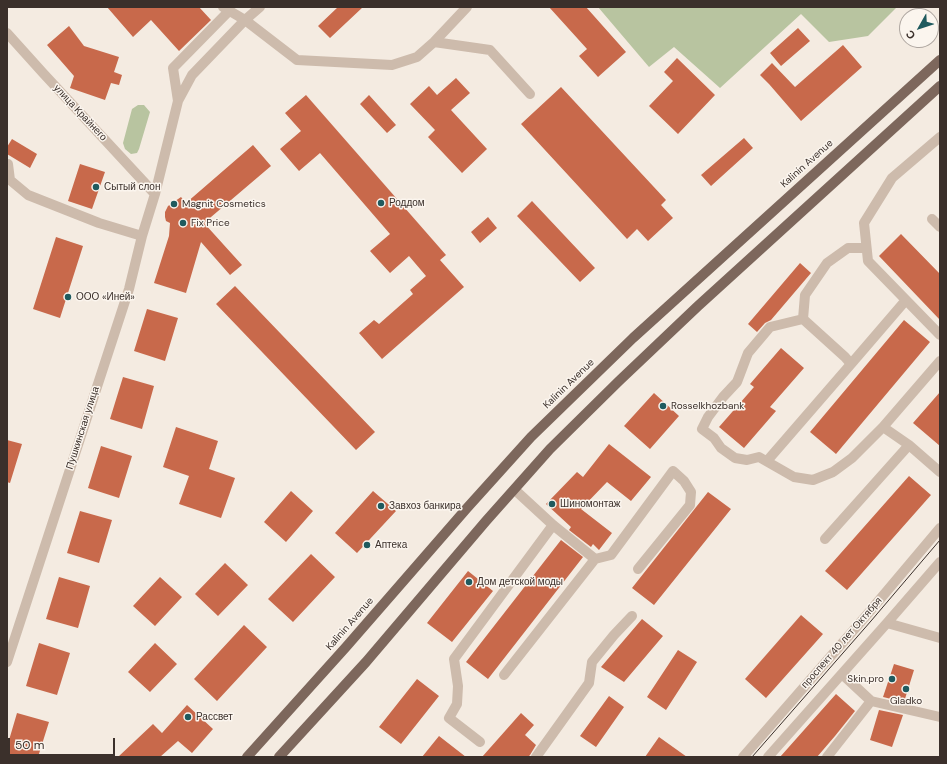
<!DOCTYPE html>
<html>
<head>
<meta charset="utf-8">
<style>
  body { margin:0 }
  #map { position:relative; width:947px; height:764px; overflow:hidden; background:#f4ebe1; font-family:"DM Sans",sans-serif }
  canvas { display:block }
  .frame { position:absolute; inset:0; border:8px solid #3b302b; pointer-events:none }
  .north { position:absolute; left:899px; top:8px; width:40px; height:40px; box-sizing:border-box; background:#fbf5ee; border:1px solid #aea6a0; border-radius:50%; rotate:231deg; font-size:11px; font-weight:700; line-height:16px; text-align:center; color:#3b302b }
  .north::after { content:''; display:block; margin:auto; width:14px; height:18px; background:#1f5a5e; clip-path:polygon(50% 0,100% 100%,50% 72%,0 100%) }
  .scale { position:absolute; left:8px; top:738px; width:107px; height:18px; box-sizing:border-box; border:2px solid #3b302b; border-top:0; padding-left:5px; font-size:12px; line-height:14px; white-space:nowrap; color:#3b302b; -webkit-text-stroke:3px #fbf5ee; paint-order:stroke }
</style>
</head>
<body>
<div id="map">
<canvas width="947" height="764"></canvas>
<div class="frame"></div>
<div class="north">С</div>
<div class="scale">50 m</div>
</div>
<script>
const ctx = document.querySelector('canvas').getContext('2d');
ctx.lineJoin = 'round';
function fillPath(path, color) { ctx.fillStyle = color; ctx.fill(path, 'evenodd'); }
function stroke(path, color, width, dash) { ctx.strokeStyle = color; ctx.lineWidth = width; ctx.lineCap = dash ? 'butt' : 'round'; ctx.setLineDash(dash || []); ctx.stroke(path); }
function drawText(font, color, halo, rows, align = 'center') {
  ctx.font = font + ' "DM Sans",sans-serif'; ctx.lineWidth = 3; ctx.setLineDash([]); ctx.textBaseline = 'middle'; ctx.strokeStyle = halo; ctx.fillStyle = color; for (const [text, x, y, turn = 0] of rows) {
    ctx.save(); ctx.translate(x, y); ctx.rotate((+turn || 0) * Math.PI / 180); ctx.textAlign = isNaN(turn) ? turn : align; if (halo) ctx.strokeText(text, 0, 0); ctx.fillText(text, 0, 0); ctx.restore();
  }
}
fillPath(new Path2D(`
  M598,7H897L868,36L829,42L801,14L720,88L674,47L649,67Z
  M138,105H144L150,112L139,149L137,153L131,154L125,149L123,143L132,109Z`), '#b8c4a0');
fillPath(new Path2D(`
  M107,7H199L211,20L179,51L151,20L133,37Z
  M338,7H363L330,38L318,26Z
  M549,7H586L626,52L598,77L579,56L587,49Z
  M69,26L84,46L119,57L114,72L122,75L119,85L111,83L105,100L70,88L74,76L47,45Z
  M798,28L810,41L781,66L770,53Z
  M843,45L862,67L801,121L769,84L760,75L772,63L795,87Z
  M677,58L715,95L678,134L649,106L673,81L664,72Z
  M456,78L470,93L451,110L487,149L462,173L428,137L435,130L410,104L429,86L437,95Z
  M561,87L666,200L661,205L673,218L648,241L637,229L627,239L521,124Z
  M306,95L446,255L440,260L464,287L382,359L359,333L374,320L379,324L413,294L410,290L426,276L409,256L390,273L370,251L390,234L320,153L299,171L280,149L301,131L285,113Z
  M369,95L396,125L387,133L360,104Z
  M744,138L753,148L711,186L701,175Z
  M12,139L37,154L30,168L7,154V147Z
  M253,145L271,166L204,223L242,265L230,275L201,242L186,293L154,283L169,236L170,223L166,221L165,217V212L168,206L181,197L186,203Z
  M80,164L105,172L92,209L68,201Z
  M532,201L595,268L580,282L517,216Z
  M488,217L497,228L480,243L471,232Z
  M901,234L940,274V320L879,256Z
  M56,237L83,246L60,318L33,309Z
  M800,263L811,273L771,320L765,323L757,332L748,324Z
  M235,286L375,432L356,450L216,304Z
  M147,309L178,318L165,361L134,351Z
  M904,320L930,342L836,454L810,432Z
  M781,348L804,368L770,407L776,411L744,448L719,427L754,387L750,384Z
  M123,377L154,386L142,429L110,419Z
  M940,392V446L913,423Z
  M654,393L679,416L650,449L624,426Z
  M176,427L218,441L209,469L235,478L221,518L179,504L189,476L163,467Z
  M7,440L22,444L10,483L7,482Z
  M609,444L651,477L631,501L607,482L581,509L612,533L599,550L593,544L591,547L569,530L571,527L546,504L577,472L583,477Z
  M101,446L132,456L119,498L88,488Z
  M909,476L931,495L847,590L825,571Z
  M291,491L313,511L286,542L264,522Z
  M373,491L396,511L357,553L335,533Z
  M708,492L731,509L654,605L632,588Z
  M80,511L112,520L99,563L67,553Z
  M561,540L583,557L488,679L466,662Z
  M311,554L335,577L293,622L268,599Z
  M225,563L248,585L218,616L195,594Z
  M468,571L493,591L452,642L427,623Z
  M59,577L90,586L78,628L46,619Z
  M160,577L182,597L155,626L133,606Z
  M801,615L823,634L766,698L745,679Z
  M642,619L663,636L624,682L601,667Z
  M244,625L267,647L217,701L194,679Z
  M39,643L70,653L57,695L26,686Z
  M155,643L177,664L150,692L128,672Z
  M678,650L697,662L666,710L647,697Z
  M894,664L914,670L904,702L883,697Z
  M417,679L439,696L401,744L379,727Z
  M836,694L855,711L835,736L817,757H780Z
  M609,696L624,707L596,747L580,736Z
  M187,705L213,729L192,753L178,741L160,757H118L153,724L162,733Z
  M879,710L903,715L892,747L870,740Z
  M17,713L49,722L38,757H7V747Z
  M521,713L534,725L525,735L536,745L530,755L528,757H482Z
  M439,736L466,757H422Z
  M659,737L687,757H645Z`), '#c8694b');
stroke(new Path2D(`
  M223,7L245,20L297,60L392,65L417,57L434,42L467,7
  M7,33L43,73L155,194
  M434,42L490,50L530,94
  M178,101L173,68L229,11
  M940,137L892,178L864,223L868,261L940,335
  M7,165L8,164L10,180L28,195L99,223L142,236
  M932,219L940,227
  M803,319L805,295L827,263L848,248H866
  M851,364L906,300
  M883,427L940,361
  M767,461L851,364L845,357L803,319L770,327L748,353L737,382L723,397L708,417L702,429L714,438L721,448L735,458L747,460L759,457L794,477L813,480L833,472L852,458L883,427L909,445L940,472
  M515,490L553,525L595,559
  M825,539L909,445
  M887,623L940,638
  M7,662L129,289L142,236L155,194L178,101L192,75L245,20L260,7
  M504,675L595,559L611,555L673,471L684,481L691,492L690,505L638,569
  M871,701L940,717
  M480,742L449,718L457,704L458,686L454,659L553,525
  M536,757L589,683L592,662L614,635L632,616
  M743,757L865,617L940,528
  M768,757L887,623L940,562
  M827,757L871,701L842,674`), '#cdbbac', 10);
stroke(new Path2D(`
  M247,757L346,647L467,508L531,437L633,338L940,60
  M279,757L366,662L486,521L550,449L619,381L698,306L940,86`), '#7d675c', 10);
stroke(new Path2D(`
  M752,757L871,621L940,540`), '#3b302b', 1);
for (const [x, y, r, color] of [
  [96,187,4,"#1f5a5e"],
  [381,203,4,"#1f5a5e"],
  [174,204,4,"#1f5a5e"],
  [183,223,4,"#1f5a5e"],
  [68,297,4,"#1f5a5e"],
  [663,406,4,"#1f5a5e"],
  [552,504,4,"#1f5a5e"],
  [381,506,4,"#1f5a5e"],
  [367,545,4,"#1f5a5e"],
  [469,582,4,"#1f5a5e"],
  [892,679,4,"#1f5a5e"],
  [906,689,4,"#1f5a5e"],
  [188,717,4,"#1f5a5e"]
]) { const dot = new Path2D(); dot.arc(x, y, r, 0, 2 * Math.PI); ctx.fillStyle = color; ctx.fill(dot); stroke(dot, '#fbf5ee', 1.5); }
drawText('10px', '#3b302b', '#fbf5ee', [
  ["улица Крайнего",80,113,47],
  ["Kalinin Avenue",807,164,-42],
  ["Kalinin Avenue",569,384,-44],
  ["Пушкинская улица",83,428,-72],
  ["Kalinin Avenue",350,624,-49],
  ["проспект 40 лет Октября",842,643,-49]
]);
drawText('10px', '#3b302b', '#fbf5ee', [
  ["Сытый слон",104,187],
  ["Роддом",389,203],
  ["Magnit Cosmetics",182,204],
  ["Fix Price",191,223],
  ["ООО «Иней»",76,297],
  ["Rosselkhozbank",671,406],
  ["Шиномонтаж",560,504],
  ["Завхоз банкира",389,506],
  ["Аптека",375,545],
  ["Дом детской моды",477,582],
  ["Skin.pro",884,679,"right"],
  ["Gladko",906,701,"center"],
  ["Рассвет",196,717]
], 'left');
</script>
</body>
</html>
